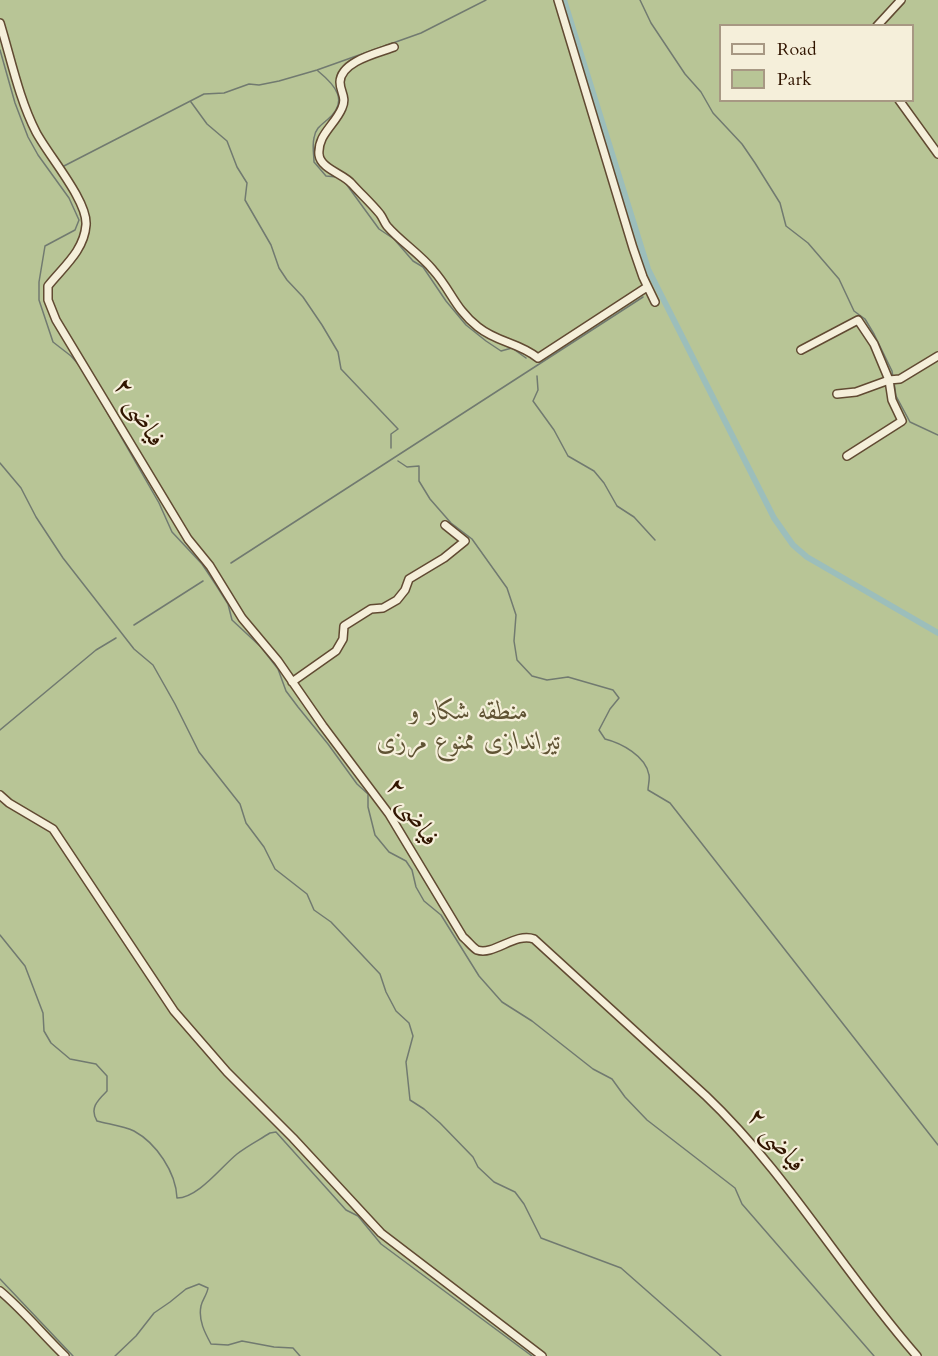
<!DOCTYPE html>
<html>
<head>
<meta charset="utf-8">
<style>
  body { margin:0 }
  #map { position:relative; width:938px; height:1356px; overflow:hidden; background:#f0e7c6; font-family:Cardo,serif }
  canvas { display:block }
  .legend { position:absolute; left:719px; top:24px; width:195px; height:78px; box-sizing:border-box; background:#f5efda; border:2px solid #a79883; margin:0; padding:8px 10px; list-style:none; font-size:18px; color:#311500 }
  .legend li { display:flex; align-items:center; gap:12px; height:30px }
  .legend b { width:30px; border:2px solid #a79883 }
</style>
</head>
<body>
<div id="map">
<canvas width="938" height="1356"></canvas>
<ul class="legend">
<li><b style="height:8px;background:#f5efda"></b>Road</li>
<li><b style="height:16px;background:#b8c596"></b>Park</li>
</ul>
</div>
<script>
const ctx = document.querySelector('canvas').getContext('2d');
ctx.lineJoin = 'round';
function fillPath(path, color) { ctx.fillStyle = color; ctx.fill(path, 'evenodd'); }
function stroke(path, color, width, dash) { ctx.strokeStyle = color; ctx.lineWidth = width; ctx.lineCap = dash ? 'butt' : 'round'; ctx.setLineDash(dash || []); ctx.stroke(path); }
function drawText(font, color, halo, rows, align = 'center') {
  ctx.font = font + ' Cardo,Amiri,serif'; ctx.lineWidth = 4.5; ctx.setLineDash([]); ctx.textBaseline = 'middle'; ctx.strokeStyle = halo; ctx.fillStyle = color; for (const [text, x, y, turn = 0] of rows) {
    ctx.save(); ctx.translate(x, y); ctx.rotate((+turn || 0) * Math.PI / 180); ctx.textAlign = isNaN(turn) ? turn : align; if (halo) ctx.strokeText(text, 0, 0); ctx.fillText(text, 0, 0); ctx.restore();
  }
}
fillPath(new Path2D(`
  M0,0H938V1356H0ZM720,26H912V100H720Z`), '#b8c596');
stroke(new Path2D(`
  M640,0L651,23L685,74L701,92L713,113L742,144L755,163L780,203L786,226L808,243L839,279L854,311L865,319L874,334L892,371L893,377
  M0,50L15,103L28,137L38,155L69,198L79,220L75,230L45,246L39,282V300L53,342L71,356L79,365
  M318,71C335,85 350,101 327,120C321,125 315,129 314,138C312,145 314,155 314,162L326,176L337,177
  M191,102L207,124L227,141L237,167L247,183L245,200L271,245L279,268L287,280L303,297L322,325L338,352L341,369L398,429L391,434V448
  M62,167L204,94L224,93L249,84L259,85L279,81L317,70L421,33L486,0
  M344,181L379,229L394,239L413,261L423,267L446,301L466,325L486,341L501,351L512,348L526,358
  M85,374L159,503L172,532L202,564L216,585L228,604L232,620L261,647L278,669L286,691L298,707L328,744L357,784L368,794V807L375,835L389,852L406,861L412,870L416,887L424,901L441,915L479,976L502,1002L532,1021L593,1069L612,1079L625,1097L647,1120L735,1188L742,1204L874,1356
  M537,376L538,390L533,401L554,430L568,456L594,471L604,483L617,506L634,517L655,540
  M894,382L896,396L910,422L938,435
  M398,461L407,467L419,466V481L430,499L451,523L472,539L507,588L516,615L514,641L517,660L532,676L547,680L568,677L613,690L619,698L610,709L599,730L605,739C621,743 646,756 649,775C650,779 648,786 648,790L670,803L938,1145
  M0,463L21,488L36,517L63,558L134,649L153,665L175,704L199,752L240,804L246,823L264,847L275,869L307,894L314,910L331,922L380,974L386,992L396,1011L409,1023L413,1036L406,1062L410,1100L424,1109L440,1123L473,1157L478,1167L494,1182L515,1192L524,1204L541,1238L621,1268L721,1356
  M231,563L643,297
  M134,625L203,581
  M0,730L96,650L116,638
  M0,935L25,966L43,1013L44,1031L51,1043L70,1059L96,1064L107,1076V1091C98,1100 89,1108 97,1121C108,1124 124,1126 134,1131C156,1143 176,1172 177,1198C198,1198 221,1167 237,1154C247,1146 259,1140 270,1133L276,1132L346,1210L358,1216L381,1244L532,1356
  M0,1279L73,1356
  M115,1356L136,1336L154,1313L170,1302L186,1289L199,1284L208,1288C207,1295 202,1300 201,1306C198,1320 205,1333 211,1344L228,1345L242,1341L274,1347L293,1348L300,1356`), '#717a70', 1.5);
stroke(new Path2D(`
  M564,0L648,269L774,518L793,545L807,557L938,633`), '#9cbebb', 6);
const minor = new Path2D(`
  M558,0L633,248L643,277L655,302
  M0,23C11,59 19,99 36,132C48,155 88,201 86,225C84,251 63,267 48,286V300L56,320L188,539L210,566L242,618L278,661L323,726L389,814L463,937C467,940 473,948 477,950C494,956 515,932 534,939L706,1096C787,1173 843,1272 917,1356
  M877,26L901,0
  M394,47C378,53 341,61 340,82C340,92 347,97 342,108C335,125 317,135 319,155C321,169 344,174 352,184C361,194 372,204 380,214C383,218 384,222 387,226C401,242 420,254 433,270C451,290 455,309 478,327C498,343 518,342 538,358L647,287
  M899,100L938,154
  M801,350L858,320L874,344L889,380L892,400L902,421L847,456
  M837,394L856,392L889,380L900,379L938,356
  M292,682L336,651L343,639L344,626L371,609L383,608L397,600L405,590L409,579L444,558L465,541L445,525
  M0,795L9,803L53,829L174,1011L227,1072L293,1138L381,1233L542,1356
  M0,1291C24,1311 43,1335 65,1356`);
stroke(minor, '#614a32', 10);
stroke(minor, '#f5efda', 7);
drawText('26px', '#311500', '#f5efda', [
  ["فیاضی ۲",138,413,59],
  ["فیاضی ۲",411,813,57],
  ["فیاضی ۲",775,1141,50]
]);
drawText('italic 26px', '#605334', '#f5efda', [
  ["منطقه شکار و",469,713],
  ["تیراندازی ممنوع مرزی",469,743]
]);
</script>
</body>
</html>
